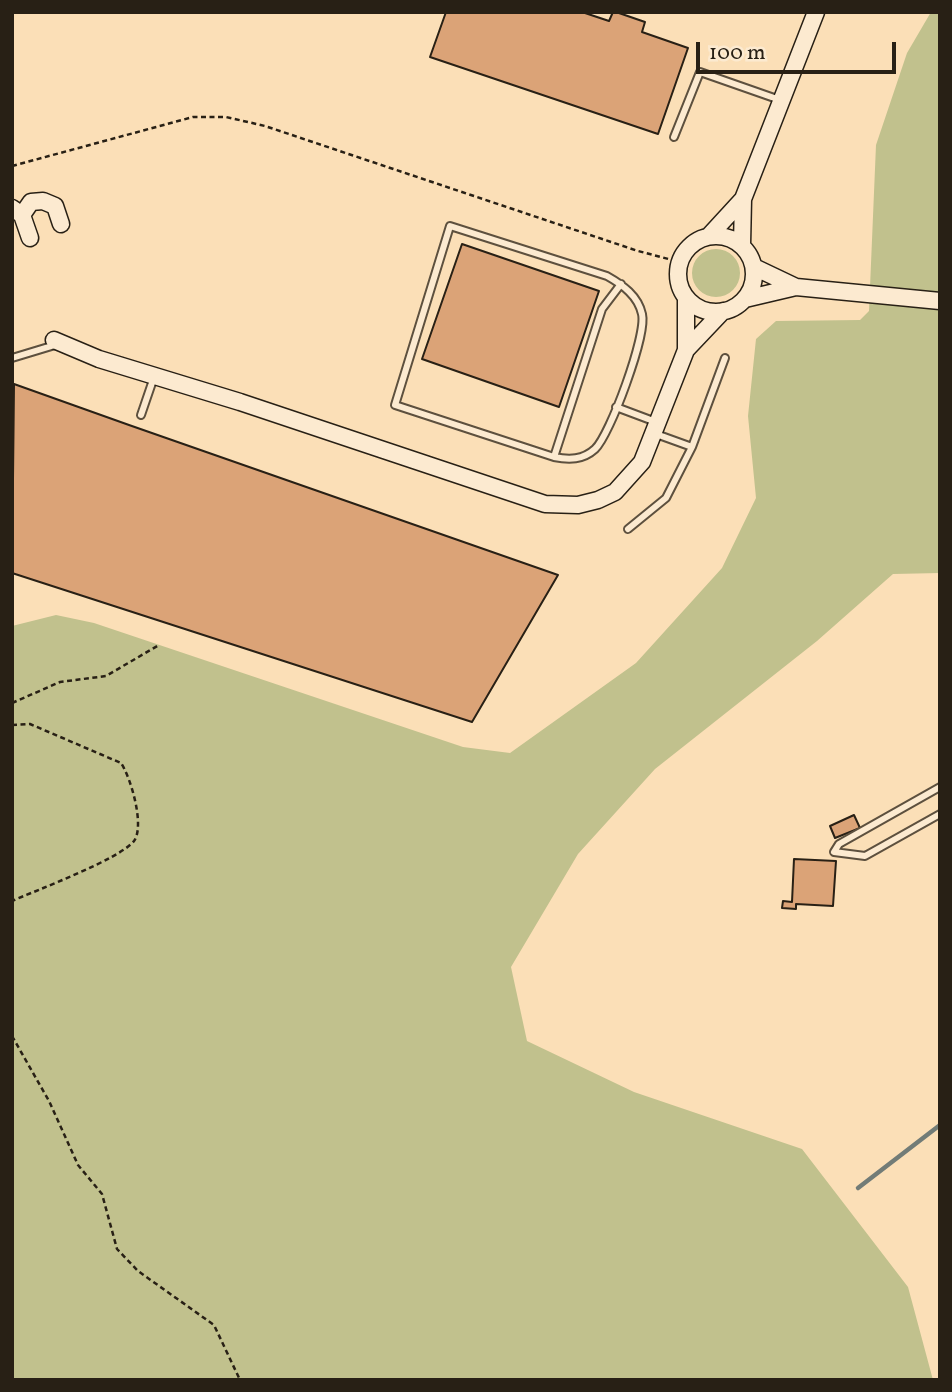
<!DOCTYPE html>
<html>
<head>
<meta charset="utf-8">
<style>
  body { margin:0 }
  #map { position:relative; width:952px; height:1392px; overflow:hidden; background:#fbdfb7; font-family:Vollkorn,serif }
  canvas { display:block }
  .frame { position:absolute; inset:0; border:14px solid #282015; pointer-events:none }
  .scale { position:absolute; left:696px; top:42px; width:200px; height:32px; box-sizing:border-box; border:4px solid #282015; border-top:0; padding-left:9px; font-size:21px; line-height:24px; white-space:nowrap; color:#282015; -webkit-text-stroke:5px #fcead0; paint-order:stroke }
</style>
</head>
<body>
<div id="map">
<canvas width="952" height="1392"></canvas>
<div class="frame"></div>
<div class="scale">100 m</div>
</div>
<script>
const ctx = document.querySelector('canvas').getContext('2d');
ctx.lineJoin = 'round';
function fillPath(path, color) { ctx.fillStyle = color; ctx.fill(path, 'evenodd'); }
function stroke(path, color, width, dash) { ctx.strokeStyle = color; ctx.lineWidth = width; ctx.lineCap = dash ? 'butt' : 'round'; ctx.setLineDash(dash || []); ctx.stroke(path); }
fillPath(new Path2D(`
  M931,12H940V573L893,574L817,641L655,769L578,854L511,967L527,1041L634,1092L802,1149L908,1287L933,1380H12V626L56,615L94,623L463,747L510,753L636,663L722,568L756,498L748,416L756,339L776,321L860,320L869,311L876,145L907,53Z
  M692 273a24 24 0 1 1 48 0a24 24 0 1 1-48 0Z`), '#c1c18d');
stroke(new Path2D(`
  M858,1188L940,1125`), '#727c77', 4.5);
const building = new Path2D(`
  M446,12H582L609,21L613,12H616L645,22L642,32L688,48L658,134L430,57Z
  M462,244L599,291L559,407L422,359Z
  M14,384L129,425L558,575L472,722L12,573Z
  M854,815L860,828L835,838L830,826Z
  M794,859L836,861L833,906L796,904V909L782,908L783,901L792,902Z`);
fillPath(building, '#dba377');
stroke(building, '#282015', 2);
const lane = new Path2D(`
  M674,137L700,72L780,100
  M450,226L607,276C623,285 638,296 642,314C647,335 610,435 595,449C583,460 569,460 554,457L395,405Z
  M12,358L55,345
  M616,407L656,422
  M141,415L154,377
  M692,447L725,358
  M554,457L602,309L621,284
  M628,529L666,498L692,447L656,434
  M940,787L839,844L834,852L865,856L940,814`);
const secondary = new Path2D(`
  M12,208L22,215L31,202L43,201L55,206L61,224
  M22,215L30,238
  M678 274a38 38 0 1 1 76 0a38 38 0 1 1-76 0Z
  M709,236L743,199
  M742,245L743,199L816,12
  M754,267L796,287
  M745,299L796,287L940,301
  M54,340L99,359L240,402L545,504L578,505L598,500L615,492L642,462L686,350V298
  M686,350L723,311`);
stroke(lane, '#5d503e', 10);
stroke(secondary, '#282015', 19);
stroke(new Path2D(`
  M12,166L193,117H226L265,126L638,251L680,262
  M12,703L60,682L106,676L159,645
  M12,725L30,724L121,763C131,778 145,826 134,841C120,859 37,890 12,901
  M12,1036L49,1101L78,1165L102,1194L117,1249L138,1271L214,1325L240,1380`), '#282015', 2.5, [5, 3.5]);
stroke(lane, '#fcead0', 6);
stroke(secondary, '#fcead0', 16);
</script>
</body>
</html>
